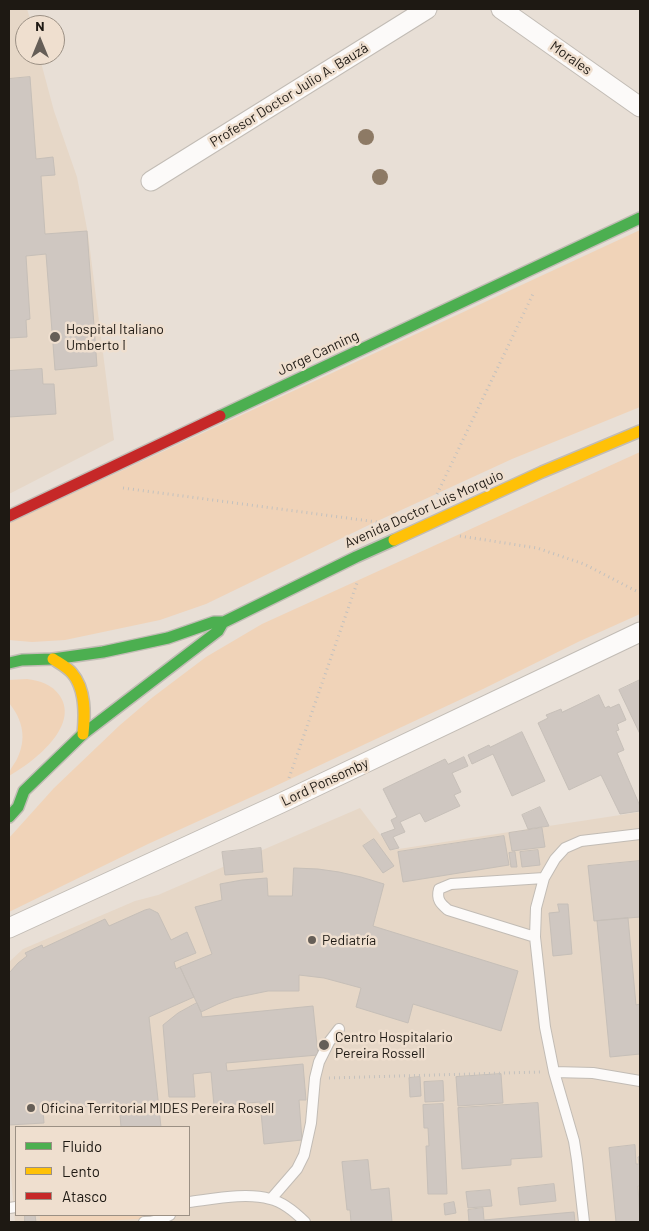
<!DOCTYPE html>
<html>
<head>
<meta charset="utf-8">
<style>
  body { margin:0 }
  #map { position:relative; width:649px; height:1231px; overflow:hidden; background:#e8dfd6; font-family:Barlow,sans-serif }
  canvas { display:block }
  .frame { position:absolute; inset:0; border:10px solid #1e1913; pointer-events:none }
  .legend { position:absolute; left:15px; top:1126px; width:175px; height:90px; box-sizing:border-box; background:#efdfcf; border:1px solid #9b9084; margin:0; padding:6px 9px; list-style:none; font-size:15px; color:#1e1913 }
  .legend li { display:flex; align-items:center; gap:10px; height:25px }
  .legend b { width:25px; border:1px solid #9b9084 }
  .north { position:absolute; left:15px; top:15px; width:50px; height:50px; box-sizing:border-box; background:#efdfcf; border:1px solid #9b9084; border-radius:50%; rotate:0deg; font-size:14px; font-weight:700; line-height:20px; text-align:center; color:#1e1913 }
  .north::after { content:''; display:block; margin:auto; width:18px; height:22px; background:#655e57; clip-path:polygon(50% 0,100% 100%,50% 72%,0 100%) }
</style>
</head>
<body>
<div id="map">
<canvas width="649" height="1231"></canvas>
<div class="frame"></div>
<ul class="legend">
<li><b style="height:6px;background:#4caf50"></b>Fluido</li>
<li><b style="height:6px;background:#ffc107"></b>Lento</li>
<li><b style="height:6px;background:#c62828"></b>Atasco</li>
</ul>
<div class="north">N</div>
</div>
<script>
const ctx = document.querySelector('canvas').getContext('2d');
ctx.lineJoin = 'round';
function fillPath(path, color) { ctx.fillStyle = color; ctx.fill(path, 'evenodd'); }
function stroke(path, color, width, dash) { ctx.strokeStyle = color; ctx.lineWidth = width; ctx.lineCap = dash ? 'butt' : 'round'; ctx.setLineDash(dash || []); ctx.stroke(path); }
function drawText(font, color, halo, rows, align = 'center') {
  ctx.font = font + ' Barlow,sans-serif'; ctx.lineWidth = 5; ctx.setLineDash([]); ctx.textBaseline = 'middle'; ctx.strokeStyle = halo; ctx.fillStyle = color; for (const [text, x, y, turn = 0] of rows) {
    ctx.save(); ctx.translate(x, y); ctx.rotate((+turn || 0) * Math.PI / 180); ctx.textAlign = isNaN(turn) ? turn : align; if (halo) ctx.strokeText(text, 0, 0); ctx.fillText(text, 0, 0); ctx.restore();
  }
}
fillPath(new Path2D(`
  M9,9H27L32,25H25V55H39L54,111L77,177L88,234L114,440L9,494Z
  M360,808L392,850L640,812V1222H15L9,1153V962L23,949L135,901L158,895ZM16,1127H189V1215H16Z`), '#e6d7c7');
fillPath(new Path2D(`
  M640,230V407L512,459L371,524L206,604L160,620L65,640L32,642L9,640V523Z
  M640,452V614L580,641L483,689L269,789L148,844L9,912V838L54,788L120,725L153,697L206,657L262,624Z
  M27,679C40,681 52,684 60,696C80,727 32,763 9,776C9,769 14,765 17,759C27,739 23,720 9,703V680Z
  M40,1215H155L156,1218L83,1222H40Z`), '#f0d3b8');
const building = new Path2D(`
  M30,77L36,159L53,157L55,175L41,176L45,234L87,231L97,366L55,370L46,254L26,256L30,319L26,320L27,337L9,338V79Z
  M42,369L43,384H54L56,414L9,417V371Z
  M640,680V734L619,690Z
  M599,695L605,708L609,706L610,708L619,704L626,720L617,724L619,730L616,731L624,750L617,753L640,806V811L620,814L601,775L569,790L538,723L548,718L546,715L561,709L562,712Z
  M522,732L545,781L512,796L493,754L472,764L468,755L489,745L490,747Z
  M464,757L468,766L452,773L461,792L454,795L460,806L425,822L420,813L400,822L405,832L393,837L399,848L390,850L381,834L395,829L391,820L397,817L383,789L445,759L448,764Z
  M540,807L549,826L528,829L522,815Z
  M542,828L545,847L512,851L509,833Z
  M504,836L509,865L403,882L398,852Z
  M374,839L394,866L383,873L363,846Z
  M261,848L263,872L225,875L222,852Z
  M538,850L540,865L522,867L520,852Z
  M515,852L517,867H511L509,853Z
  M640,861V917L594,921L588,866Z
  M294,868L318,869L339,872L361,877L384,884L373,926L518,971L501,1031L413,1004L408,1023L356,1007L361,988L324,978L299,975V991H268L234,998L218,1004L201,1012L180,967L212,954L195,907L222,900L220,884L242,880L267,878L268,896H292Z
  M558,904H568L572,954L553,956L549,913L559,912Z
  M150,909L158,913L171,940L187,932L196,953L174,962L176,969L180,967L194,997L149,1017L161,1127H121L119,1104L43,1110L44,1123L9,1125V973L18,963L27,956L25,953L42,945L43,948L105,919L109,926L145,910Z
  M628,918L636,1005L640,1004V1054L610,1057L597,921Z
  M197,1003L201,1012L202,1017L313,1006L318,1055L226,1063L227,1071L303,1064L306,1100H299L302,1140L264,1144L260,1102L214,1106L211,1072L193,1074L195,1097H169L163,1025L178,1013Z
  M501,1074L503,1103L458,1106L456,1077Z
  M420,1077L421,1096L410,1097L409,1078Z
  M443,1081L444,1101L425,1102L424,1082Z
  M538,1103L542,1157L511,1159V1165L462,1169L458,1108Z
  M443,1104L447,1194H428L426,1146H429L428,1128H424L423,1105Z
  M635,1145L636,1164H639L638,1157L640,1156V1186H638L640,1222H616L609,1148Z
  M368,1160L371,1190L389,1188L392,1222H351L350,1210H347L342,1162Z
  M554,1184L556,1201L520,1205L518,1188Z
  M490,1190L492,1206L468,1208L466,1192Z
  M454,1202L456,1213L445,1215L444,1204Z
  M483,1208L484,1220L574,1212L575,1222H469L468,1210Z
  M25,1215H35L36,1222H25Z`);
fillPath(building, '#cfc7c1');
stroke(building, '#c6bfb8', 1);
const lane = new Path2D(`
  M535,937L448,910C441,904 436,900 439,889L451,884L544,878
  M554,1072L593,1073L640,1081
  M271,1199L297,1169L304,1155L311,1123L315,1078L319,1062L329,1042L339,1029
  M189,1202C213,1199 247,1192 270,1199C283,1202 296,1213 305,1222
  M9,1208L16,1207
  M144,1222C152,1222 163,1219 170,1215
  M584,1222L577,1160L574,1141L554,1072L545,1027L535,937L536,908L544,878L555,859L565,848L581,841L640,834`);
const street = new Path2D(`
  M501,9L640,107
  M151,181L427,9
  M9,928L281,803L640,632`);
const fast = new Path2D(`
  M220,416L640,218
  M9,663L22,660L53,659L103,652L168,638L214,622H224L356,557L394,540
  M9,817L18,807L24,791L83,734L218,631L222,624`);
const slow = new Path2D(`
  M394,540L542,472L640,431
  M53,659C59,663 67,667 72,673C86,689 85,715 83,734`);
const jam = new Path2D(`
  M9,516L220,416`);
stroke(lane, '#c2bcb5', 12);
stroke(street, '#c2bcb5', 21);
stroke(fast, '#c2bcb5', 14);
stroke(slow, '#c2bcb5', 14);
stroke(jam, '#c2bcb5', 14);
stroke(new Path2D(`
  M123,488L377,522
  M437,494L533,294
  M460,536L537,548L584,564L640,593
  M289,778L357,583
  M329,1078L540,1072`), '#c3c1be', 3, [1, 4]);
stroke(lane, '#fcfaf9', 10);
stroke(street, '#fcfaf9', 19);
stroke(fast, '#4caf50', 11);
stroke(slow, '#ffc107', 11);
stroke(jam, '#c62828', 11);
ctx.fillStyle = '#8d7a65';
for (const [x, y] of [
  [366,137],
  [380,177]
]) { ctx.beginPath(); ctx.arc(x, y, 8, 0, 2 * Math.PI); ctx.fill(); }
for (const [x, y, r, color] of [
  [55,337,6,"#655e57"],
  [312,940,5,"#655e57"],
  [324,1045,6,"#655e57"],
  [31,1108,5,"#655e57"]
]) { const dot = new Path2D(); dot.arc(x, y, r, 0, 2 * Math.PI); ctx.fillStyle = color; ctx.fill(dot); stroke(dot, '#efdfcf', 2); }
drawText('14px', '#1e1913', '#efdfcf', [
  ["Morales",571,58,35],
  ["Profesor Doctor Julio A. Bauzá",289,95,-32],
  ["Jorge Canning",318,353,-25],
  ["Avenida Doctor Luis Morquio",424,509,-24],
  ["Lord Ponsomby",325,782,-25]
]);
drawText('14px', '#1e1913', '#efdfcf', [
  ["Hospital Italiano",66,329],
  ["Umberto I",66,345],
  ["Pediatría",322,940],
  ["Centro Hospitalario",335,1037],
  ["Pereira Rossell",335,1053],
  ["Oficina Territorial MIDES Pereira Rosell",41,1108]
], 'left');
</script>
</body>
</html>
